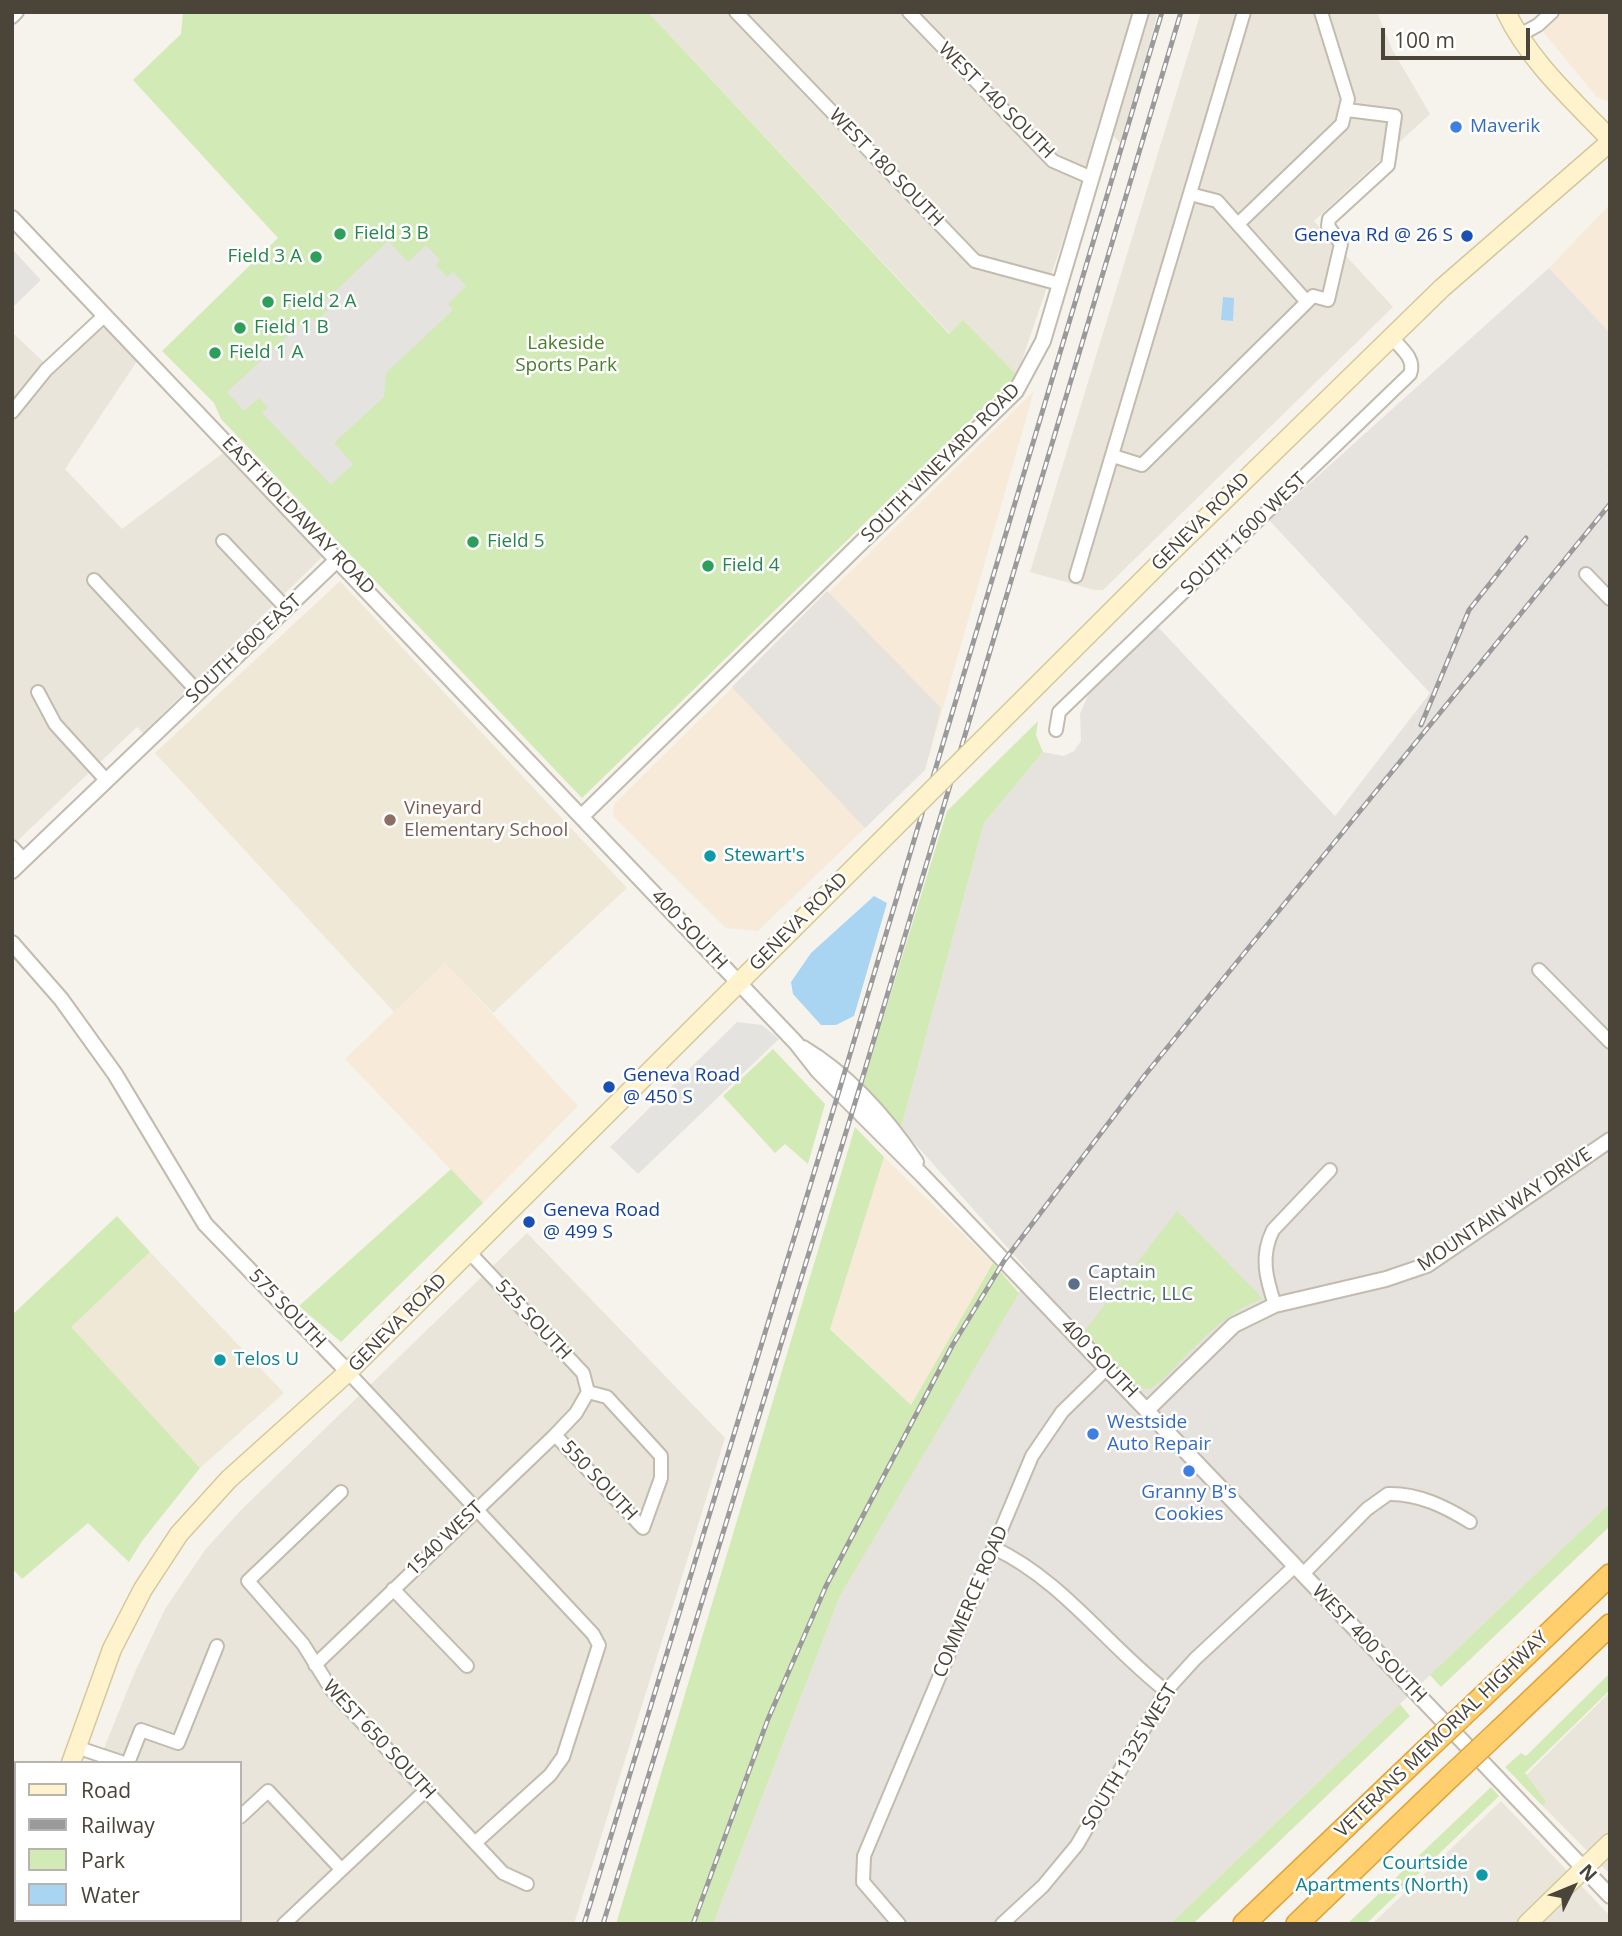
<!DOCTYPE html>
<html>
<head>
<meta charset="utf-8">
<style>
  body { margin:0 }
  #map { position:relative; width:1622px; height:1936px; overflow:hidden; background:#f6f3ec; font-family:"Open Sans",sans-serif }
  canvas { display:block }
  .frame { position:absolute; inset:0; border:14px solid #4b4439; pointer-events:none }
  .legend { position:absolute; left:14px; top:1761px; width:228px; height:161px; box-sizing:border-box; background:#fff; border:2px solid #b7b4b0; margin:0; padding:9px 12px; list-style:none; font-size:21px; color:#4b4439 }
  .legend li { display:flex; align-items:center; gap:14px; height:35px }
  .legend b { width:35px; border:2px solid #b7b4b0 }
  .north { position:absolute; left:1538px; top:1852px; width:70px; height:70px; -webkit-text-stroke:5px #fff; paint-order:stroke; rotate:47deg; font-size:19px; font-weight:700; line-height:28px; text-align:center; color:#4b4439 }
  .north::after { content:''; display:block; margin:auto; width:24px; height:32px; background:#4b4439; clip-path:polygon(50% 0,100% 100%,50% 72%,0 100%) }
  .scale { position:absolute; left:1381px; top:28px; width:149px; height:32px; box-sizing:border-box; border:4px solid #4b4439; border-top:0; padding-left:9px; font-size:21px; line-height:24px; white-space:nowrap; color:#4b4439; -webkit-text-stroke:5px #fff; paint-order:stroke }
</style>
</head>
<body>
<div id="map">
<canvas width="1622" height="1936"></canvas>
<div class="frame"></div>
<ul class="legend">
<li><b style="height:9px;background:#fff3cd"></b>Road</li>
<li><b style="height:9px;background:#9a9a9a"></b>Railway</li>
<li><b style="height:19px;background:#d2eab5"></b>Park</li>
<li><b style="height:19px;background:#a9d4f2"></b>Water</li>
</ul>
<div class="north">N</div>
<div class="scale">100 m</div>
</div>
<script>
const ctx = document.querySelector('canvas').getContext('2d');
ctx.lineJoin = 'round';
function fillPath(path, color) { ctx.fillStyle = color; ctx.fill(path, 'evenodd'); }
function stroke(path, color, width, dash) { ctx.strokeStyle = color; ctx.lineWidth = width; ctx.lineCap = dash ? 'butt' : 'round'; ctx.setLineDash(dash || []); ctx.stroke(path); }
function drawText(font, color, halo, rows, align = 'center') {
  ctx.font = font + ' "Open Sans",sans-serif'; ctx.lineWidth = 5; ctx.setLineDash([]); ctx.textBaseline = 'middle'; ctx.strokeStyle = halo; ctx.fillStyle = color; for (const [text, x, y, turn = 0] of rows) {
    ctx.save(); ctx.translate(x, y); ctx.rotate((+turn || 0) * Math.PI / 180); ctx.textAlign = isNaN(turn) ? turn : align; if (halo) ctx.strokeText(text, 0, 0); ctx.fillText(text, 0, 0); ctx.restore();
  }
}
fillPath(new Path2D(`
  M648,12H1158L1122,145L1099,120L1080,190L1017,375L963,320L950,334Z
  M1201,12H1377L1392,49L1430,114L1314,221L1393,307L1103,590H1094L1030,572Z
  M105,327L112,329L139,358L65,469L122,529L227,450L323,556L143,733L137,727L12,846V332L54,372L99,329Z
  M527,1233L725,1438L574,1924H145L141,1920H240V1763H98L134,1674L165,1609L205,1550L241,1510Z
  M1610,1692V1874L1519,1782Z
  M1501,1801L1610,1916V1924H1372Z`), '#eae5da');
fillPath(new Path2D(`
  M1545,12H1610V102L1597,97L1544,33L1536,21Z
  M1610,204V333L1549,268Z
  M1034,391L925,770L758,931L726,928L613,816L614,804Z
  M445,963L578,1106L483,1203L345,1059Z
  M884,1157L993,1263L911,1405L830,1328Z`), '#f7ead8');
fillPath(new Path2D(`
  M1549,268L1610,333V468L1606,473L1610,470V1503L1170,1924H713L840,1596L1030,1273L901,1128L984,823L1043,752L1064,756L1074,751L1081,741L1080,714L1089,693L1158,627L1335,816L1430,693L1269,520Z
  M827,591L941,708L925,770L865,828L732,687Z`), '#e6e2dd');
fillPath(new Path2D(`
  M340,581L627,888L493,1013L445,963L394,1012L155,753Z
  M150,1252L284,1393L200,1468L70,1327Z`), '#efe8d6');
fillPath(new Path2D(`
  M183,12H648L949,334L963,320L1017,375L582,798L221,419L214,403L162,351L278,238L133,80L181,34Z
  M1038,721L1036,735L1043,752L984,823L901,1128L862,1087L947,811Z
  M773,1049L825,1104L808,1164L785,1144L775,1153L723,1096Z
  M855,1127L884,1157L830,1329L911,1405L993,1263L1019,1293L840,1596L713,1924H616Z
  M451,1169L483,1203L341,1342L299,1306Z
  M1177,1211L1263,1299C1222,1312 1190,1353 1160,1382L1149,1389L1139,1388L1083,1333Z
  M117,1216L150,1252L71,1327L200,1468L142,1541L129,1562L88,1523L22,1579L12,1568V1315Z
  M1610,1503V1526L1441,1687L1430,1675Z
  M1610,1673V1690L1525,1773L1546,1802L1542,1805L1505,1767L1521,1753L1526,1756Z
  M1400,1704L1410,1716L1193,1924H1170Z
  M1491,1787L1499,1796L1366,1924H1347Z`), '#d2eab5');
fillPath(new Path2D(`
  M388,241L408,262L426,245L440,260L436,265L447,277L453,272L466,286L448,304L453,310L386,373L384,397L334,443L353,464L331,485L262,413L268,407L259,398L244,411L227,392L309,316L315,322L328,310L323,303Z
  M12,249L41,280L12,308Z
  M737,1022L762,1025L779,1039L638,1174L610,1147Z`), '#e5e3e0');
fillPath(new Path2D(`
  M1223,297L1234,298L1233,321L1221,320Z
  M874,896L887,903L854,1016L836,1025H821L793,994L791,982L811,953Z`), '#a9d4f2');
const minor = new Path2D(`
  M736,12L975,261L1060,284
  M909,12L1053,161L1092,178
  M12,17L17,12
  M1518,36L1538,25L1552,12
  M1190,194L1217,201L1307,302
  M1238,224L1342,124L1348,99L1321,12
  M12,412L46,370L105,315
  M1113,456L1142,465L1313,296L1328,300L1341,244L1328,226L1329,219L1388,165L1395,116L1347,110
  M223,541L287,609
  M1586,574L1610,599
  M1076,576L1244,12
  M94,580L198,692
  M38,692L55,724L106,780
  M1056,730L1059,712L1410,374C1416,359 1401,348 1391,337
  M12,847L24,860
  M1539,970L1610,1042
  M1275,1305C1266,1278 1260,1256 1273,1230L1330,1170
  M348,1372L593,1634L599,1645L563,1757L550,1775L475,1843
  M555,1435L643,1528L661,1478V1456L607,1397L588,1392
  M341,1492L248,1581L303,1644L331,1689L503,1873L527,1884
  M994,1548C1062,1580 1107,1645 1166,1691
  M1303,1574L1367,1509L1388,1494C1418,1493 1446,1507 1470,1522
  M393,1589L467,1666
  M315,1665L555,1435L576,1413L588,1392L583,1373L470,1253
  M76,1747L124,1763
  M128,1763L141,1730L178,1743L217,1646
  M240,1817L268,1791L341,1869
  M284,1924L425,1791
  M899,1924L863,1882L864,1856L1032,1456L1062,1412L1107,1368
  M1002,1924L1043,1886L1077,1845L1166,1691L1195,1659L1294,1567`);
const tertiary = new Path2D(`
  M12,218L796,1043L818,1071L923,1176L1610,1896
  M582,816L1016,391L1043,341L1141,12
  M12,871L339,558
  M12,943L61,999L115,1074L205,1224L348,1372
  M803,1048C848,1075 887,1119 916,1162
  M1147,1410L1234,1325L1275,1305L1386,1279L1427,1265L1610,1140`);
const secondary = new Path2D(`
  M1506,12C1530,62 1572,99 1610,139
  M1163,560L1442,288L1610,142
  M71,1763L112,1649L143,1589L179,1534L229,1479L348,1372L902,820
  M17,1924L18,1920
  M1527,1924L1610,1843`);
const motorway = new Path2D(`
  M1476,1703L1610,1575
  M1501,1729L1610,1625
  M1244,1924L1425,1751
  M1297,1924L1450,1777`);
stroke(minor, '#c2bbae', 16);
stroke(tertiary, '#c2bbae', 18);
stroke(secondary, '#d6c79b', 21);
stroke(motorway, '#e0a43c', 24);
stroke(minor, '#fff', 12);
stroke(tertiary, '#fff', 14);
stroke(secondary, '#fff3cd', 18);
stroke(motorway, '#ffcf6e', 21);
const rail = new Path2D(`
  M1421,725L1469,610L1526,538
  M584,1924L836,1101L1162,12
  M603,1924L858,1093L1181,12
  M693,1924L768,1719L826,1586L952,1346L1004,1261L1145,1075L1610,504`);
stroke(rail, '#9a9a9a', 5);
stroke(rail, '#fff', 2.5, [8]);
const secondaryBridge = new Path2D(`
  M902,820L1163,560`);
const motorwayBridge = new Path2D(`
  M1425,1751L1476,1703
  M1450,1777L1501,1729`);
stroke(secondaryBridge, '#d6c79b', 21, []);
stroke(motorwayBridge, '#e0a43c', 24, []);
stroke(secondaryBridge, '#fff3cd', 18);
stroke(motorwayBridge, '#ffcf6e', 21);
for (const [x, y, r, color] of [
  [1456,127,7,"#3f7fe0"],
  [340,234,7,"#2e9e5b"],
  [1467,236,7,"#1a4fb4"],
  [316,257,7,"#2e9e5b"],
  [268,302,7,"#2e9e5b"],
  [240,328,7,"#2e9e5b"],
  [215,353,7,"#2e9e5b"],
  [473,542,7,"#2e9e5b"],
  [708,566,7,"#2e9e5b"],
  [390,820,7,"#8d6e63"],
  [710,856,7,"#0f9aa8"],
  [609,1087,7,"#1a4fb4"],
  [529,1222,7,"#1a4fb4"],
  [1074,1284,7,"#5c6f8a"],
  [220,1360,7,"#0f9aa8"],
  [1093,1434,7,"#3f7fe0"],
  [1189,1471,7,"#3f7fe0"],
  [1482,1875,7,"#0f9aa8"]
]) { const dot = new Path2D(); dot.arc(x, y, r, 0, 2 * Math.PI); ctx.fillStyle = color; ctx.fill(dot); stroke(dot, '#fff', 2.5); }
drawText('19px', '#4b4439', '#fff', [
  ["WEST 140 SOUTH",996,101,45],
  ["WEST 180 SOUTH",886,168,46],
  ["SOUTH VINEYARD ROAD",941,463,-45],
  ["EAST HOLDAWAY ROAD",298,516,46],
  ["GENEVA ROAD",1201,522,-45],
  ["SOUTH 1600 WEST",1244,534,-44],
  ["SOUTH 600 EAST",244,649,-43],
  ["GENEVA ROAD",799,922,-45],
  ["400 SOUTH",689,930,47],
  ["MOUNTAIN WAY DRIVE",1505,1210,-34],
  ["575 SOUTH",287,1309,46],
  ["525 SOUTH",533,1320,47],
  ["GENEVA ROAD",398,1323,-45],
  ["400 SOUTH",1099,1359,46],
  ["550 SOUTH",599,1481,47],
  ["1540 WEST",445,1539,-44],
  ["COMMERCE ROAD",971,1602,-67],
  ["WEST 400 SOUTH",1369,1644,46],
  ["VETERANS MEMORIAL HIGHWAY",1442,1735,-44],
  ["WEST 650 SOUTH",379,1740,47],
  ["SOUTH 1325 WEST",1130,1757,-59]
]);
drawText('19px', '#366cbe', '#fff', [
  ["Maverik",1470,127],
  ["Westside",1107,1423],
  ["Auto Repair",1107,1445],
  ["Granny B's",1189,1493,"center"],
  ["Cookies",1189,1515,"center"]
], 'left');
drawText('19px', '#27864d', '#fff', [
  ["Field 3 B",354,234],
  ["Field 3 A",302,257,"right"],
  ["Field 2 A",282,302],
  ["Field 1 B",254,328],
  ["Field 1 A",229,353],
  ["Field 5",487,542],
  ["Field 4",722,566]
], 'left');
drawText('19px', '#164399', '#fff', [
  ["Geneva Rd @ 26 S",1453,236,"right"],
  ["Geneva Road",623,1076],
  ["@ 450 S",623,1098],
  ["Geneva Road",543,1211],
  ["@ 499 S",543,1233]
], 'left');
drawText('19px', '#4a7f2a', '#fff', [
  ["Lakeside",566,344],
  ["Sports Park",566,366]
]);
drawText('19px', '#785e54', '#fff', [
  ["Vineyard",404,809],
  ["Elementary School",404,831]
], 'left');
drawText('19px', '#0d838f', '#fff', [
  ["Stewart's",724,856],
  ["Telos U",234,1360],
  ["Courtside",1468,1864,"right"],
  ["Apartments (North)",1468,1886,"right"]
], 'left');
drawText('19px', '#4e5e75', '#fff', [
  ["Captain",1088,1273],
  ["Electric, LLC",1088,1295]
], 'left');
</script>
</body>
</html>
